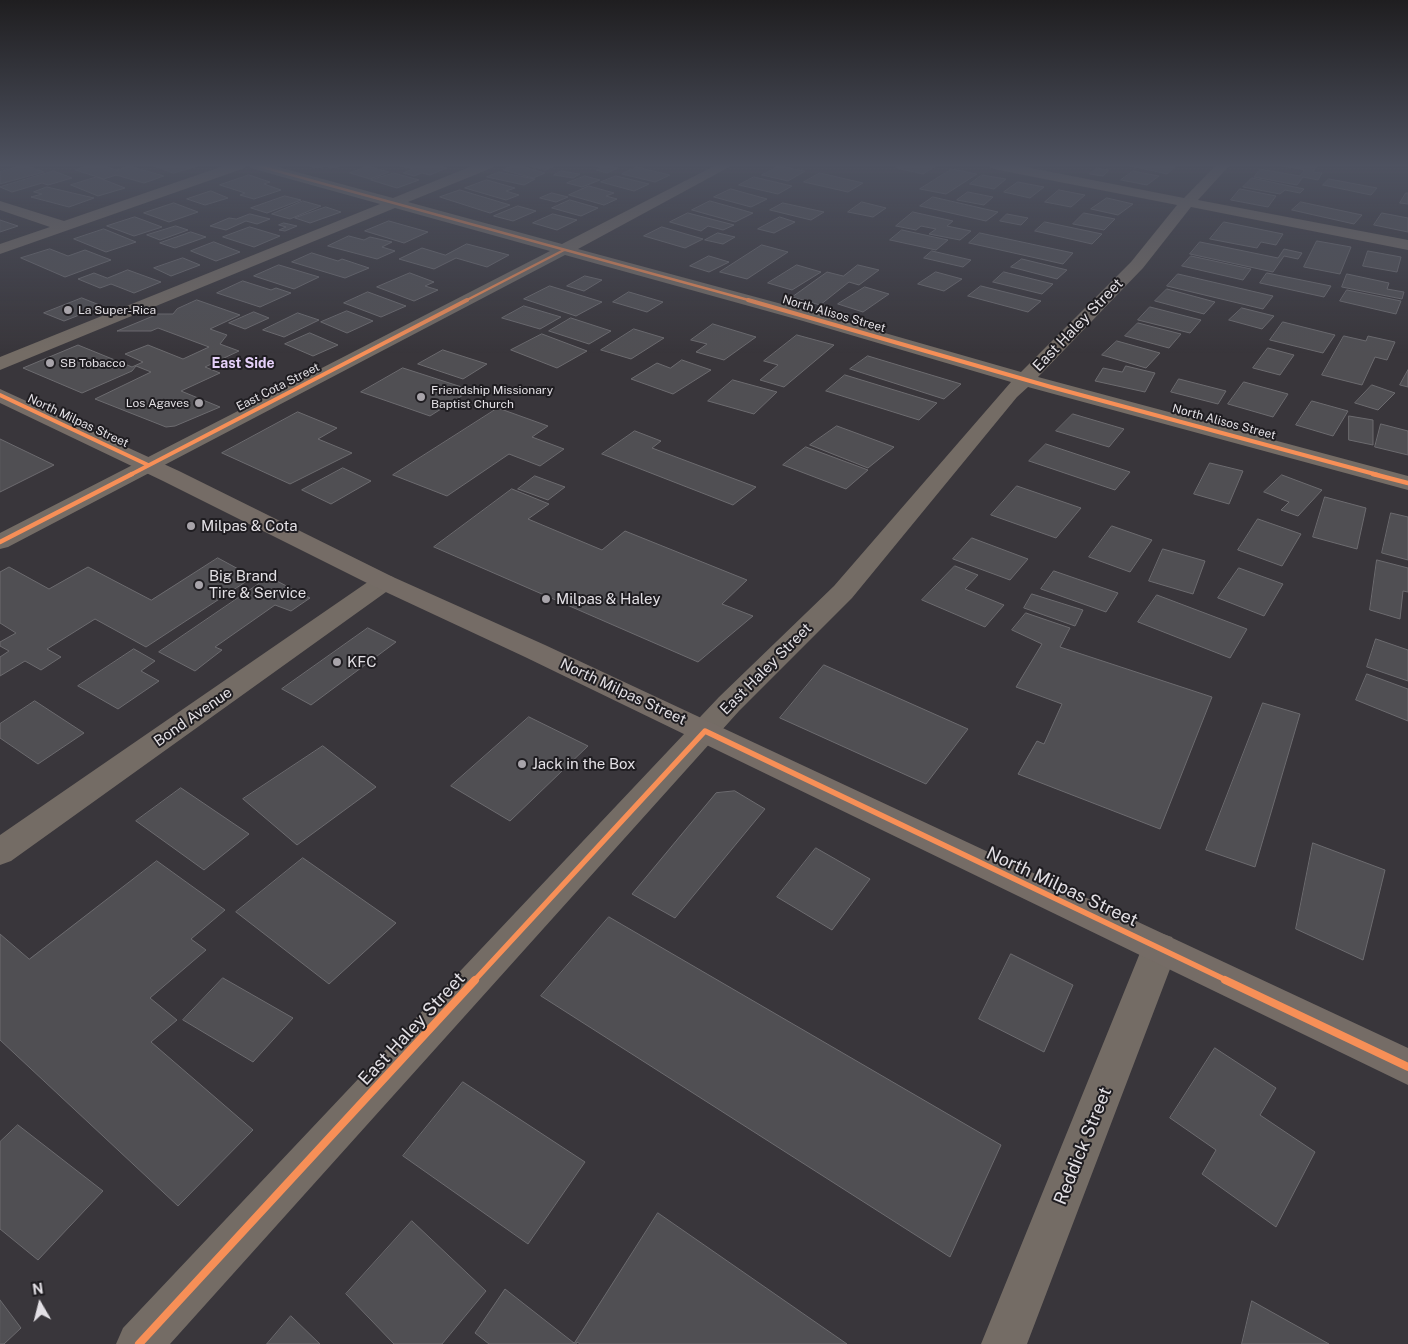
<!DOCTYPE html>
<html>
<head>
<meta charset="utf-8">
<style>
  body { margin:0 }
  #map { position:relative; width:1408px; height:1344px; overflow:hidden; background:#39363b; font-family:"Public Sans",sans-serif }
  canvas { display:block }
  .north { position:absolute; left:15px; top:1279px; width:50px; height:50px; -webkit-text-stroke:4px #1f1d21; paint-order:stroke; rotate:352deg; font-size:14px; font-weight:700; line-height:20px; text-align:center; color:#e3e0e5 }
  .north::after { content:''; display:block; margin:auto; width:18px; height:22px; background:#e3e0e5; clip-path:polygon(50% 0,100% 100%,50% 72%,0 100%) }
</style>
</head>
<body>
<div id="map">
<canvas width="1408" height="1344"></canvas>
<div class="north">N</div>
</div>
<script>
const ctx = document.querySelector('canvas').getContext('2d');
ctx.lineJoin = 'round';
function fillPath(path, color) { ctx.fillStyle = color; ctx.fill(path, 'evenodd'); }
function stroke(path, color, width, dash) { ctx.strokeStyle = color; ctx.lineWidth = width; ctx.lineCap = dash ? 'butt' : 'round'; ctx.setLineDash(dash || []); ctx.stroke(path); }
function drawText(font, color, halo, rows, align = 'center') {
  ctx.font = font + ' "Public Sans",sans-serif'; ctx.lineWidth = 4; ctx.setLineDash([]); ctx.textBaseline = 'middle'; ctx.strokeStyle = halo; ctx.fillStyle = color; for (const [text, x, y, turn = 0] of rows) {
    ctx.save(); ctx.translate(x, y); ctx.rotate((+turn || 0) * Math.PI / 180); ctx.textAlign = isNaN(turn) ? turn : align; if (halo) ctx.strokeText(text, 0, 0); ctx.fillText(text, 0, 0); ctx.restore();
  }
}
const building = new Path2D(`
  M25,165L44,172L0,184V172Z
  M91,165H100L117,170L129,166L164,176L144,183L116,175L104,179L75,170Z
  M151,165H197L198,166L174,173Z
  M306,165H342L335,168L325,166L318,168Z
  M396,165H436L447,168L430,175L422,173L414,176L403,173L412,169Z
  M514,165H517L545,173L533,178L503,170Z
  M527,165H556L546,170Z
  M591,165H607L618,168L607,173L596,170L602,168Z
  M900,165H932L936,166L923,174L896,168Z
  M1168,165L1175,167L1167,174L1130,166Z
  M1277,165H1317L1313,172L1322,173L1318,180L1303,177L1297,185L1254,177L1260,169L1300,176L1304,170Z
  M368,166L389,172L370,179L350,173Z
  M779,166L805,171L788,181L762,175Z
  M637,167L670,175L655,182L622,174Z
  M1096,168L1109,170L1103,176L1090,174Z
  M952,169L977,174L946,194L920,189Z
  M54,171L72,178L48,185L42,183L12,192L0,187Z
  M561,171L580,174L573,178L554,175Z
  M1133,171L1159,176L1147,185L1121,180Z
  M499,172L535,179L524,185L487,177Z
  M394,173L419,180L397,188L371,180Z
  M820,173L863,183L848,192L804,182Z
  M249,175L270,182L264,184L281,190L254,199L240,195L245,193L220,185Z
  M982,175L1006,179L994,189L970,184Z
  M585,176L600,180L582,187L567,183Z
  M616,176L649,184L634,191L601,182Z
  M97,177L125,188L98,196L71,185Z
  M754,177L792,186L778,194L739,185Z
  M1252,178L1304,189L1300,193L1285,190L1280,194L1243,187Z
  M1329,179L1377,188L1371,195L1323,185Z
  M487,180L515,188L506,191L519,195L506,200L465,188Z
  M1018,182L1044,187L1030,198L1004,192Z
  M589,186L614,193L606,196L617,199L604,205L569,195Z
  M47,187L94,198L69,207L31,197L42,194L34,192Z
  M731,189L767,199L751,207L714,197Z
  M1240,189L1276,196L1268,207L1231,200Z
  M460,190L510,205L490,213L440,197Z
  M1059,190L1085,195L1071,207L1045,202Z
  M211,191L228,198L205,205L187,199Z
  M968,192L993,197L984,205L957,200Z
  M552,193L568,197L556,202L540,198Z
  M1406,193H1408V204L1400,203Z
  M285,196L301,200L267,213L251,208Z
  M933,197L998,212L986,221L920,206Z
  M1107,198L1133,204L1118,215L1091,209Z
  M570,200L598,208L581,216L552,208Z
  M303,201L321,206L290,219L272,214Z
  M710,201L753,213L735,222L692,210Z
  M862,202L886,208L873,217L848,212Z
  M1301,202L1362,215L1354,224L1292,210Z
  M174,203L198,212L169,222L144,213Z
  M783,203L824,212L811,220L770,210Z
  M518,206L536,211L513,221L494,216Z
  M326,207L341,212L310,223L295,218Z
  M913,212L953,221L947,226L971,231L960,240L929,234L936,229L921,226L916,230L896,226Z
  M688,213L734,225L723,230L708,226L701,231L670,222Z
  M1084,213L1115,219L1104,230L1073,224Z
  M1382,213L1408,218V232L1374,225Z
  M250,214L270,219L257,224L246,221L226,230L210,226L229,218L236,219Z
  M553,214L577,220L557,230L533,223Z
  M1007,214L1028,218L1021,225L1000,221Z
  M135,217L162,227L134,236L107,226Z
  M780,217L795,222L774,233L758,229Z
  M0,220L18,226L0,232Z
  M389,221L428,232L404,243L365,231Z
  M1045,222L1102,234L1092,244L1035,231Z
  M1224,222L1283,234L1276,245L1261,242L1257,248L1210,239Z
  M284,223L297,226L285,231L279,230L286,227L279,225Z
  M176,226L188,230L160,240L147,235Z
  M250,227L280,236L254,247L223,237Z
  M662,227L703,239L685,248L644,236Z
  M104,229L136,242L106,252L74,239Z
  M902,230L948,240L936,250L890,240Z
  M191,232L206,237L175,248L160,243Z
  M718,233L735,237L723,244L705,240Z
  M980,233L1073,253L1063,264L969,243Z
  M349,236L364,240L370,237L392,242L382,247L395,251L377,259L328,246Z
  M1317,241L1351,247L1340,274L1304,267Z
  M214,242L240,252L216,261L191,251Z
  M1200,242L1278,258L1284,249L1302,253L1298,259L1284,256L1273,272L1190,254Z
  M467,244L509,255L487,267L456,258L434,269L399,259L422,248L445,255Z
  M762,245L788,252L747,279L720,272Z
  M50,249L68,256L85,250L111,260L65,277L21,258Z
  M932,251L971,260L963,267L924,258Z
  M1368,251L1401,257L1397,272L1363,266Z
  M312,253L338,261L342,259L369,268L345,278L292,262Z
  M709,256L729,262L709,272L690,266Z
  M1191,256L1251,269L1243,280L1182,266Z
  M183,258L200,265L171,276L154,268Z
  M1022,259L1067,270L1057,279L1011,267Z
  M279,265L319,277L294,289L254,276Z
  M797,265L821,272L792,290L768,283Z
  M858,265L879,270L859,285L849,282L820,305L792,297L827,272L843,276Z
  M128,270L161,282L134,293L111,284L100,288L78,279L94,273L107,278Z
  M936,272L962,279L944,291L918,284Z
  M1004,272L1053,284L1042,294L993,282Z
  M410,273L434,282L425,286L438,290L414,301L377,287Z
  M1267,273L1331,286L1324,297L1260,283Z
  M1178,274L1273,296L1263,309L1167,286Z
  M1347,274L1389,283L1387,289L1404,292L1402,299L1342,287Z
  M585,276L602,280L584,291L567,286Z
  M243,281L271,290L276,288L291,293L260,307L217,293Z
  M550,286L602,302L576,316L524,299Z
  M981,286L1041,301L1028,312L968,296Z
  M865,287L889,294L863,312L838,304Z
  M1167,289L1215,302L1204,314L1155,301Z
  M1347,290L1401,301L1396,314L1340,301Z
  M368,292L406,306L381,317L344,303Z
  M629,292L663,302L647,312L613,302Z
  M82,298L102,306L64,321L44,313Z
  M197,300L240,315L210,329L227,335L220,344L239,351L205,367L220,373L181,391L220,407L175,426L166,427L95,399L151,372L136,366L132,371L82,393L23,368L78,345L132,367L143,362L125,354L148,345L183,359L209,347L158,328L151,331H117L158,314H173L177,309Z
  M524,306L561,317L540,329L502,318Z
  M1150,307L1201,320L1190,333L1138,320Z
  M1242,308L1274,316L1262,329L1229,320Z
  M347,311L373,321L347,333L321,322Z
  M254,312L269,318L245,329L229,323Z
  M298,313L319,320L284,337L263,330Z
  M571,318L611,331L589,344L549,331Z
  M1283,322L1335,335L1323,353L1270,340Z
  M1138,323L1181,334L1169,348L1125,336Z
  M713,324L756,337L724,360L696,352L707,344L691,340Z
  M634,329L664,338L631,359L601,350Z
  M310,333L338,345L313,356L285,344Z
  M542,334L587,351L557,368L511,350Z
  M797,335L834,345L784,387L760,380L778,365L764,361Z
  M1344,336L1366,341L1368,336L1395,342L1387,360L1375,357L1362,385L1322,375Z
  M1117,341L1160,353L1146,368L1102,355Z
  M1268,348L1294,355L1280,375L1253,368Z
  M443,350L487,364L463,379L418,364Z
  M868,356L961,384L944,399L850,369Z
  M682,360L711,370L673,394L631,379L657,363L670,368Z
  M1126,366L1155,373L1145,392L1095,381L1103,368L1122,372Z
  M403,368L471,390L430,416L361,392Z
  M1408,370V387L1400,385Z
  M845,375L937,403L919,420L826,391Z
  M1179,379L1226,391L1218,404L1171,392Z
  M733,380L777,392L754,414L708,401Z
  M1244,382L1288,394L1273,417L1228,404Z
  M1372,385L1395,393L1378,410L1355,403Z
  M1312,401L1348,411L1333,436L1296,425Z
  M498,408L548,426L532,437L564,449L540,466L509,454L447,496L393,475Z
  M298,412L337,428L318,439L352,453L290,484L222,453Z
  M1073,414L1124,429L1109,447L1056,431Z
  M1349,416L1373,420V445L1349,440Z
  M1381,424L1408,431V455L1375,447Z
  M837,426L894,447L868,468L810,445Z
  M635,431L661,441L652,448L756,487L733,505L602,454Z
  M0,439L54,465L0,492Z
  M1046,444L1130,472L1115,490L1029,461Z
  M806,447L868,470L846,489L783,465Z
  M1210,463L1243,471L1229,504L1194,494Z
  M343,468L371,481L331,504L302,490Z
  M1282,475L1322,490L1298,516L1281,510L1289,502L1264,492Z
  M535,476L565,487L548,500L518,489Z
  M1017,486L1081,508L1056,538L991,515Z
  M512,489L549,504L528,519L602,550L625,531L747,580L722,604L753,616L698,662L434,547Z
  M1325,497L1366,508L1357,549L1313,537Z
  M1391,513L1408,517V560L1382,553Z
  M1258,519L1301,534L1282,566L1238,550Z
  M1112,526L1152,540L1130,572L1089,557Z
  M972,538L1028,559L1010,580L953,559Z
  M1163,549L1205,561L1193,594L1149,581Z
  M218,558L253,577L146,647L95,619L47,649L61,657L41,670L25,661L0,676V657L9,651L0,646V642L16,633L0,623V572L9,567L49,589L88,567L151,600Z
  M1377,560L1408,568V592L1403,591L1400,619L1370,610Z
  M955,566L978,575L965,589L1004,605L985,627L922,600Z
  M1239,568L1283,584L1264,616L1218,598Z
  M1054,571L1118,593L1106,612L1041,589Z
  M269,577L310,598L291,611L275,605L215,647L222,650L195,671L159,652Z
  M1032,594L1083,610L1075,626L1024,608Z
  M1157,595L1247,629L1230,658L1138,622Z
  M1026,613L1070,628L1060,647L1212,697L1160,829L1018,774L1037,741L1044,744L1062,704L1016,687L1042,644L1012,630Z
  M368,628L396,642L311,705L282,689Z
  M1376,639L1408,650V681L1367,667Z
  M134,649L155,661L141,671L159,681L118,709L78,686Z
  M824,665L968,729L926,784L780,718Z
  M1367,674L1408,689V721L1356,700Z
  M35,701L84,733L38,764L0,738V724Z
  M1263,703L1300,714L1255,867L1206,850Z
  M529,717L588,746L510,821L451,786Z
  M323,746L376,787L297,845L243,799Z
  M181,788L249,834L204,870L136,821Z
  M735,791L765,809L675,918L632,894L716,793Z
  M1313,843L1385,870L1363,960L1296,929Z
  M816,848L870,879L832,930L777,897Z
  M303,858L396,923L329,984L236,912Z
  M157,861L225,910L191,939L206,950L150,998L177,1020L151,1042L253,1130L178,1206L0,1040V934L29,959Z
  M609,917L1001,1145L950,1257L541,996Z
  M1011,954L1073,985L1044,1052L979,1019Z
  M223,978L293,1018L253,1062L183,1020Z
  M1215,1048L1276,1088L1260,1115L1315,1152L1276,1227L1202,1174L1216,1150L1170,1118Z
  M463,1082L585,1162L528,1244L403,1156Z
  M18,1125L103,1191L38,1260L0,1229V1142Z
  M658,1213L847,1344H580L577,1342L576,1344H489L475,1333L505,1289L574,1343Z
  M412,1221L486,1291L442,1344H394L346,1294Z
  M0,1300L21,1328L4,1344H0Z
  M1252,1301L1329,1344H1242Z
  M291,1316L320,1344H267Z`);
fillPath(building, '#504f53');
stroke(building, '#6c6b6f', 1);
fillPath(new Path2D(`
  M226,165H246L245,168L0,254V244L50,227L0,210V201L64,221Z
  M249,165H271L393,198L474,165H493L492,168L408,202L562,244L716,165H733L578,249L815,313L1021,372L1131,262L1177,205L993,169L987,165H1016L1184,198L1216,165H1230L1198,200L1408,240V250L1191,207L1143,268L1038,377L1408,476V490L1028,387L1017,397L852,598L739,711L170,1344H116L123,1328L719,697L834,586L1011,382L803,321L565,255L8,547L0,549V533L550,251L395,208L0,370V357L380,204L250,168Z
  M384,574L393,577L397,582L393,587L11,861L0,865V835L375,577Z
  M1160,933L1172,937L1178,948L1027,1344H981L1142,948L1148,937Z`), '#746c65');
fillPath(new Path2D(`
  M0,389L179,471L393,577L545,645L1408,1048V1085L525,657L375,587L163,481L0,403Z`), '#756c66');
stroke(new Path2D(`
  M255,165L752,301
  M465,301L564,250`), '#f78f57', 2.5);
stroke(new Path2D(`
  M748,300L1051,387L1378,475
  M0,395L148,465
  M130,475L467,300`), '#f78f57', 4);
stroke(new Path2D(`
  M1373,474L1408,483
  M0,542L132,474`), '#f78f57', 4.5);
stroke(new Path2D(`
  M474,981L705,731L1228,981`), '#f78f57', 5.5);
stroke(new Path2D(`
  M1225,980L1408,1067
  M139,1344L475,980`), '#f78f57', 8);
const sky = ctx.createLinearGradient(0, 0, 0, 353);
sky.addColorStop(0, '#1f1e20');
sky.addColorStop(0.47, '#4e5260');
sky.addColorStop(1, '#4e526000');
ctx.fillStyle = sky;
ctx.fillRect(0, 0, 1408, 353);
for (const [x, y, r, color] of [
  [68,310,5,"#a8a4aa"],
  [50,363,5,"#a8a4aa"],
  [421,397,5,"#a8a4aa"],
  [199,403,5,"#a8a4aa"],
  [191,526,5,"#a8a4aa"],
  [199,585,5,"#a8a4aa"],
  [546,599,5,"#a8a4aa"],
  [337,662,5,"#a8a4aa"],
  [522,764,5,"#a8a4aa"]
]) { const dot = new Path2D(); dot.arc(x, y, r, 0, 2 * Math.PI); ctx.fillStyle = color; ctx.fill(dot); stroke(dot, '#1f1d21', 2); }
drawText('12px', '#e3e0e5', '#1f1d21', [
  ["La Super-Rica",78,310],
  ["SB Tobacco",60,363],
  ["Friendship Missionary",431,390],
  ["Baptist Church",431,404],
  ["Los Agaves",189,403,"right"]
], 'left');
drawText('12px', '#e3e0e5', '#1f1d21', [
  ["North Alisos Street",834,314,16],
  ["East Cota Street",278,387,-27],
  ["North Milpas Street",78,421,25],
  ["North Alisos Street",1224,422,15]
]);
drawText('bold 14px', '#e6d1fa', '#1f1d21', [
  ["East Side",243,364]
]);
drawText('15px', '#e3e0e5', '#1f1d21', [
  ["East Haley Street",1078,325,-46],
  ["East Haley Street",766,669,-45],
  ["North Milpas Street",623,692,25],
  ["Bond Avenue",193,717,-35]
]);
drawText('15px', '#e3e0e5', '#1f1d21', [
  ["Milpas & Cota",201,526],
  ["Big Brand",209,576],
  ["Tire & Service",209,593],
  ["Milpas & Haley",556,599],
  ["KFC",347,662],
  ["Jack in the Box",532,764]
], 'left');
drawText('18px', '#e3e0e5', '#1f1d21', [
  ["North Milpas Street",1062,887,25],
  ["East Haley Street",412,1029,-47],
  ["Reddick Street",1083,1146,-68]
]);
</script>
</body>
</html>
